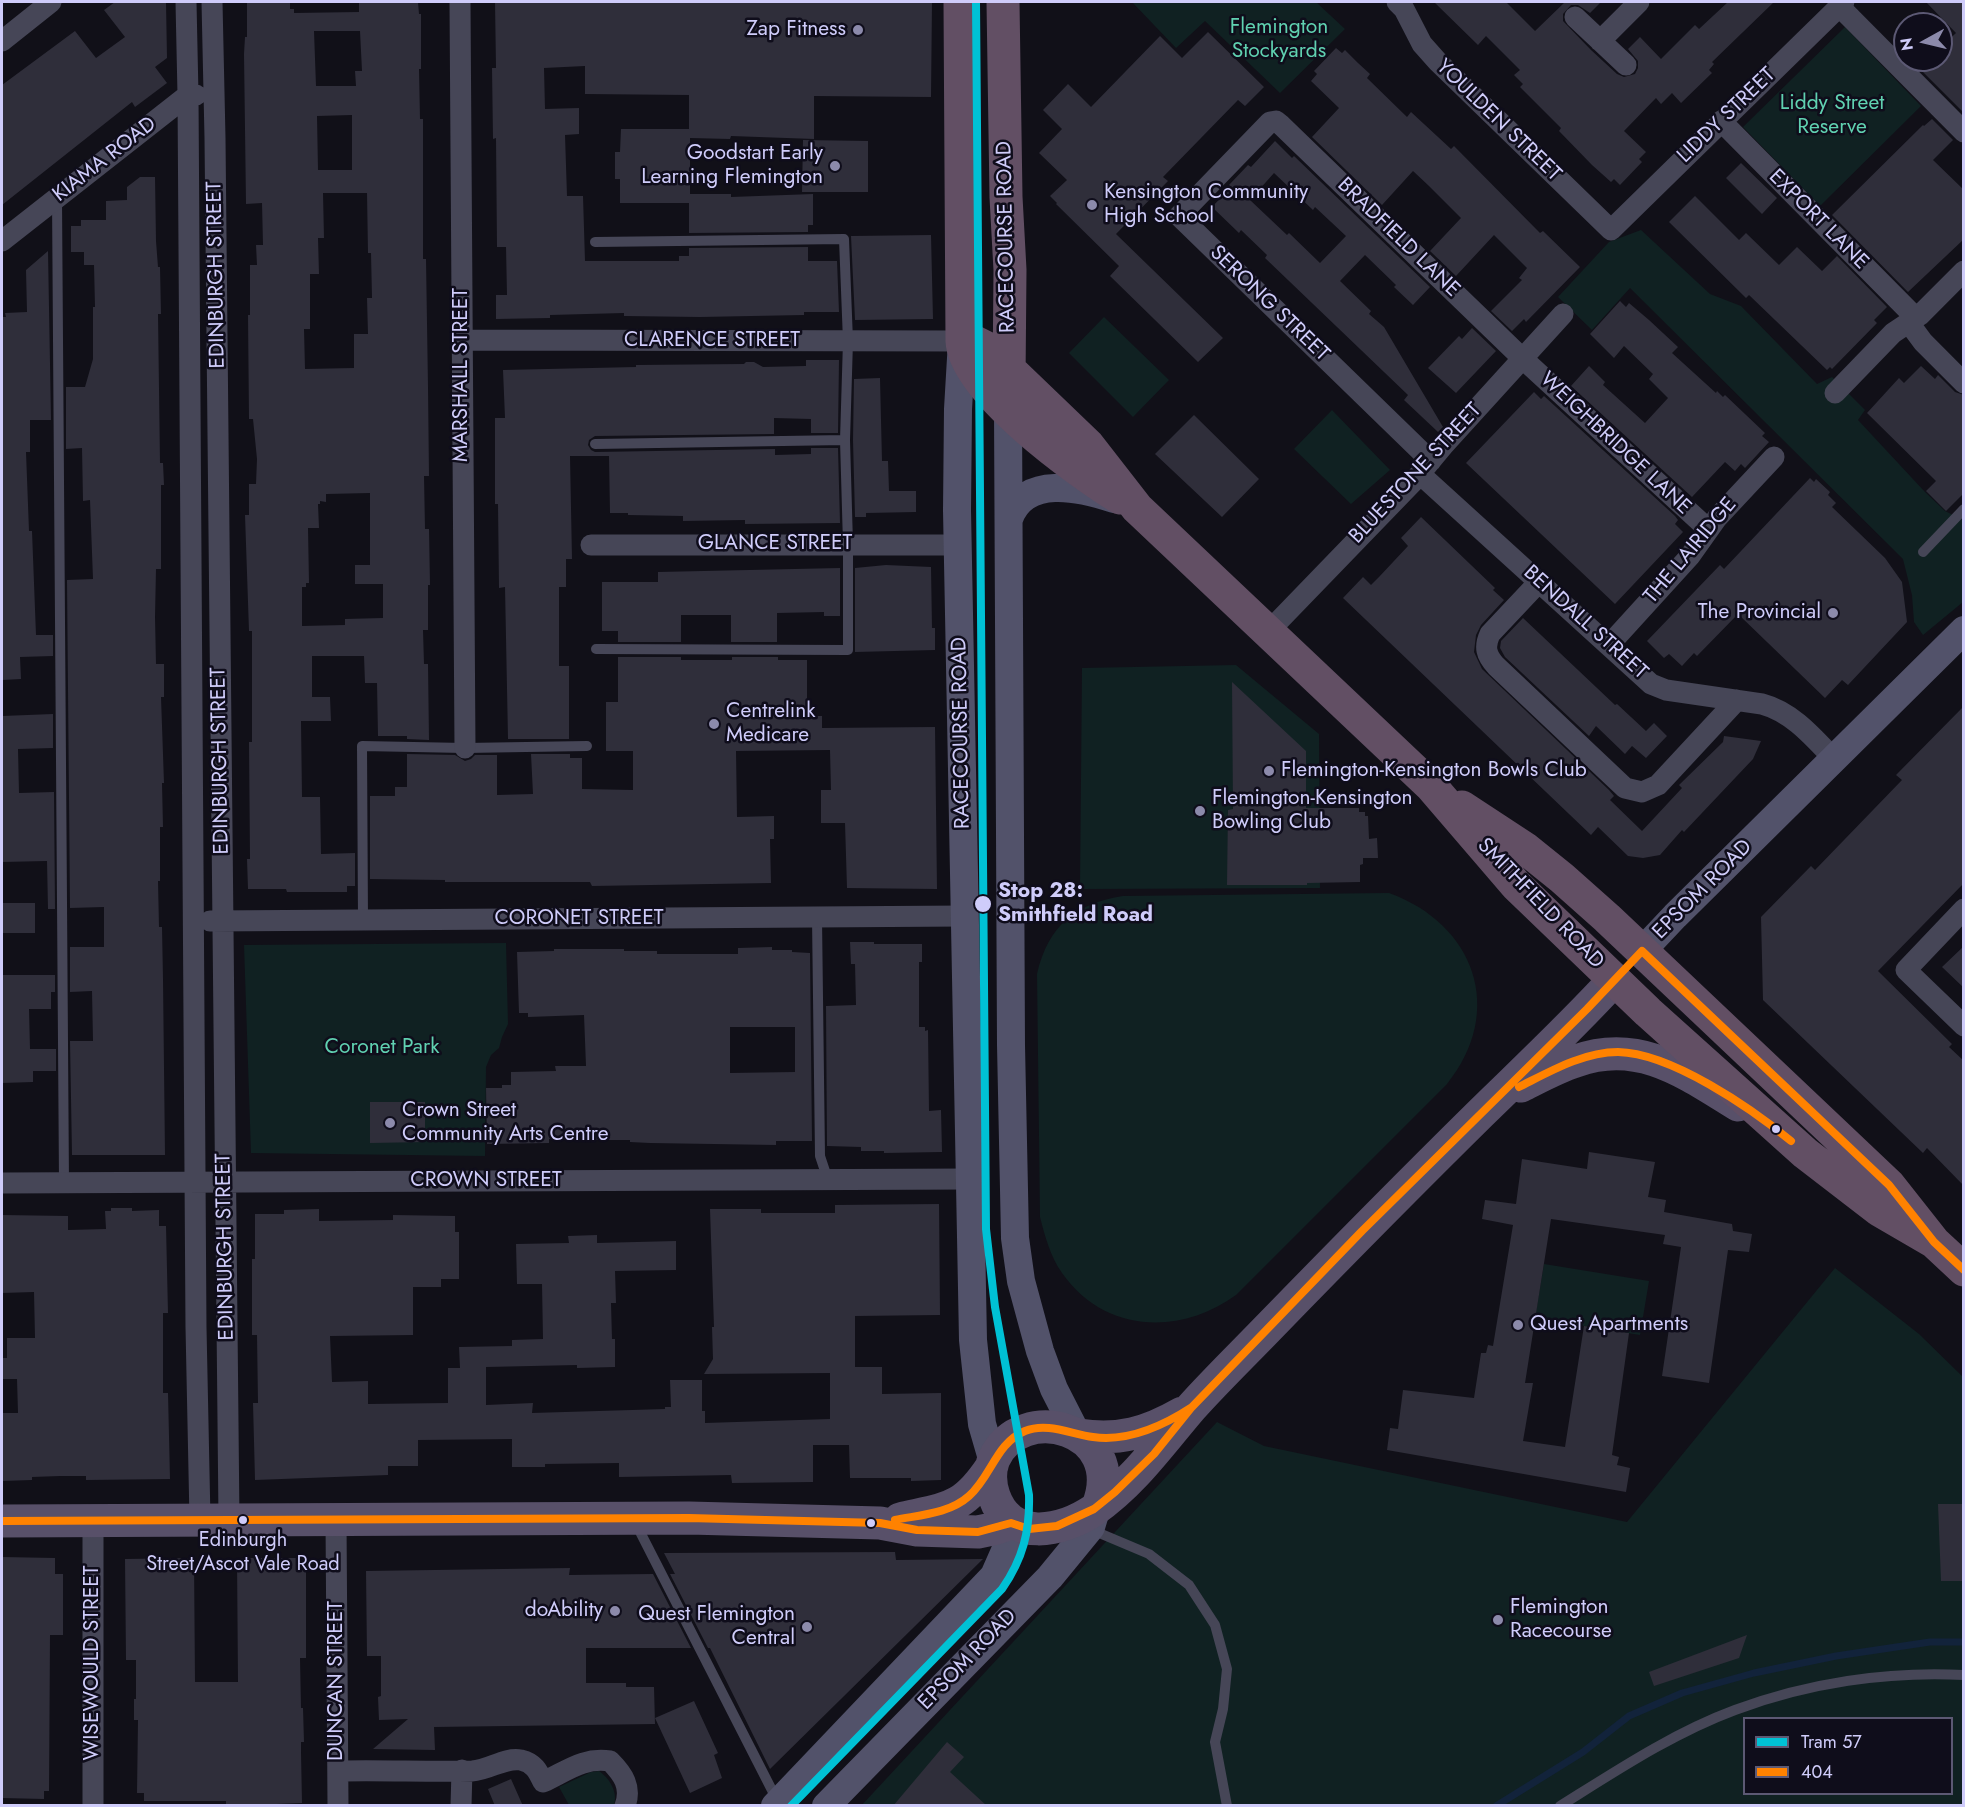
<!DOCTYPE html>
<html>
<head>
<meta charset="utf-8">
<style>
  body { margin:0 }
  #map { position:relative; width:1965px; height:1807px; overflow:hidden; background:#111018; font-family:Jost,sans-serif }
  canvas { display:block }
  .frame { position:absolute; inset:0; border:3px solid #cfccfa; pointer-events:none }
  .legend { position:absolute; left:1743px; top:1717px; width:210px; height:78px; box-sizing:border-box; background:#0f0d1b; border:2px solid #5c5974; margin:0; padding:8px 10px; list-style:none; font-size:18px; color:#cfccfa }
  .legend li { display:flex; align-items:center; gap:12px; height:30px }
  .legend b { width:30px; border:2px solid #5c5974 }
  .north { position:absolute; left:1893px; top:12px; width:60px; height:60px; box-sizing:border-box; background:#0f0d1b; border:2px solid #5c5974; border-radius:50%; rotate:262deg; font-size:16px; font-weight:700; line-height:24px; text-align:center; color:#cfccfa }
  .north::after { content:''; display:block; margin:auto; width:21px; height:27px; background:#8c8aab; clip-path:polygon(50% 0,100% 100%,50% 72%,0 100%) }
</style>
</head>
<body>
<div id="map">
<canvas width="1965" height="1807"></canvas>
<div class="frame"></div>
<ul class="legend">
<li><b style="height:8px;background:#00c1d5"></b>Tram 57</li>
<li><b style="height:8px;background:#ff8200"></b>404</li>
</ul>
<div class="north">N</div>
</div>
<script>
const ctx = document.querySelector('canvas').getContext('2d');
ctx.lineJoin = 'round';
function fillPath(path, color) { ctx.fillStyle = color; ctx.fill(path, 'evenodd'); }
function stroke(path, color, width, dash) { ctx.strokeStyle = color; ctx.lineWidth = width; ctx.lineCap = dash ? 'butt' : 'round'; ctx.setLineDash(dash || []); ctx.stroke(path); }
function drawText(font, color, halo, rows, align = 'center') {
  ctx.font = font + ' Jost,sans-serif'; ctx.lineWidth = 5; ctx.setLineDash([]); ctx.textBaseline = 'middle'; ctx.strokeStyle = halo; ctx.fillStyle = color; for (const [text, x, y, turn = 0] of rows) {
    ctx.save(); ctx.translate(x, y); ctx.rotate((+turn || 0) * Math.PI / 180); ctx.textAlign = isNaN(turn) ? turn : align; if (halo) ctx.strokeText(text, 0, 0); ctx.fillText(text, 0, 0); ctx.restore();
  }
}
fillPath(new Path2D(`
  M1132,2H1316L1345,29L1280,93L1205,21L1176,48Z
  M1845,27L1921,106L1820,206L1743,127Z
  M1641,230L1710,294L1741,306L1817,384L1832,377L1865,410L1858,420L1925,492L1945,511L1963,520V602L1923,635L1914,622L1912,595L1903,559L1630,288L1592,330L1558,297L1609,242Z
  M1104,317L1169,380L1133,417L1069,353Z
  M1332,410L1390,470L1351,504L1294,449Z
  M1236,665L1319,734L1320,888L1080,889L1082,668Z
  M1389,893C1475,924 1506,1011 1447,1084L1236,1295C1180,1336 1104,1333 1062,1273C1050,1256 1045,1236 1040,1217L1037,974C1048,926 1076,903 1123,896Z
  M506,943L508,1024L502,1037L499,1048L491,1055L486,1067L485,1156L251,1153L244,945Z
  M1544,1264L1649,1281L1640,1335L1535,1318Z
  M1835,1268L1919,1334L1963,1377V1805L861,1806L1217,1422L1264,1446L1627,1522ZM1744,1718H1952V1794H1744Z
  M599,1771C610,1779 618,1792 614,1805H569L559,1787L591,1772Z`), '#102122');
stroke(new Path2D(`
  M1496,1806L1583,1752L1629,1716L1682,1693L1754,1673L1836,1656L1930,1642H1964`), '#12233b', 7);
fillPath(new Path2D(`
  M115,2H166L167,58L155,67L167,83L135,107L132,102L2,205V85L75,31L96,58L125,37L104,10Z
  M247,2H290V9H294V13L359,12V2H418L419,14H421V69H419L420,119H423V259H426L428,387L429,476H424L425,529H429L430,585H428V630H423L424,664H428L429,740L407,739V736H378L377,683H365L364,656H312V697H330L331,721H301L302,797H320L321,854L355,853V886H347V892H287L286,889H248L247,859H250L249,742H252V631H249L245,515H249V484H256L257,459L253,419H249L248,315H250V265H257L256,245H263L262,203L246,204L244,54L245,37H247ZM314,31H360L362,71H355L356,86H316ZM352,115V170H318L317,116ZM323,193H367L368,253H371L372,298H367L368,334H354V368L305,369L304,329H310V274H319L318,238H324ZM370,493V565H355V584H383V618L345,619V625L302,626V587H306V583H309L308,528H319L318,504H320V501L326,502V494Z
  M495,2H932L931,97L814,96V139L731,136L730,139L690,138V194H731V197L813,194V225H808V232L689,233V203H620V179H615V152H620L621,129H689V95L585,94V66L544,68L545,109L579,108V134L565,135L567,196H583L585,261H679V256H689V248L808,247V261H837L839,312H804V315L700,317L624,316V313L550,315V318L496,319V295H507L506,247H497L496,138L493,139L492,68H496Z
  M1434,2H1506L1535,31L1565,2H1601L1590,13L1578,5H1571L1563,14V21L1591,50L1617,74L1624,77L1635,74L1638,68V61L1628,49L1640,37L1661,59L1695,25L1699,29L1728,2H1774L1712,62L1714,64L1709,70L1712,73L1681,103L1672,93L1661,104L1656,98L1624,131L1646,152L1639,159L1642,162L1620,185L1614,179L1611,182L1592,165L1559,131L1561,128L1520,87L1523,84L1514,75L1520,70L1486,36L1478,45Z
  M1926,2H1964V113L1919,68L1928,60H1941V47L1956,33Z
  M1208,32L1264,87L1245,106L1238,100L1163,177L1168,181L1116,234L1223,338L1198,362L1110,276L1119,266L1056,204L1057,203L1050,196L1067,180L1039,153L1062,129L1043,110L1068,84L1091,107L1160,36L1182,58Z
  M1336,48L1342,53L1345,50L1358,63L1370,74L1367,78L1407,117L1411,112L1451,149L1454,146L1540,233L1543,231L1580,267L1526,322L1524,319L1512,331L1491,311L1522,280L1519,278L1527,268L1494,235L1456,276L1430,251L1461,218L1429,186L1413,171L1382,205L1312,137L1339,108L1311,81L1317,74L1314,71Z
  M1932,119L1953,140L1933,160L1964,190V239L1908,292L1832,215L1923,125L1924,126Z
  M803,140L868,141V192H802Z
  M1275,141L1292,158L1294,156L1430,287L1413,305L1394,287L1396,285L1365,255L1340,281L1371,311L1369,314L1384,327L1443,427L1438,432L1404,400L1408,395L1265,258L1267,255L1241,230L1239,233L1212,207L1231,187L1229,185L1248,165L1251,167ZM1274,173L1313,210L1315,207L1346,236L1320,263L1289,233L1287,235L1250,200Z
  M1741,163L1777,198L1762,214L1726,178Z
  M140,177H155L156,241L158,267H160L161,314H158L160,463H163L164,485H161V569H156L155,617L156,664H164V697H161L164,783H162L163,827H160V881H158L159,927H162L163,979L165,1155H72L70,1041H93L92,991L70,992V947H104V907L70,908L67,580L93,579L90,500L83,501L82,448L66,449V387H85L93,359V307H95L94,265H84V252H71V226H81V220H106V201L127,200V187Z
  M1695,196L1739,240L1746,233L1779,265L1797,247L1822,271L1837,256L1887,307L1874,320L1877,323L1832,369L1830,367L1827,370L1749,295L1746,298L1669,222Z
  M931,235L933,319L855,320L851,236Z
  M48,251L51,420H30V452H26L29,531H32L36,635H53V656L20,657L21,679L2,680V317H6L5,313L27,312L26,270Z
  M1620,301L1626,307L1629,303L1649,320L1678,347L1672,353L1716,393L1717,391L1723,397L1725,395L1765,433L1762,436L1769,442L1745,468L1741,464L1735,471L1725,462L1692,497L1571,386L1589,366L1605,382L1603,385L1645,423L1668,398L1649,379L1653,374L1624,346L1614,358L1590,334Z
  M1472,328L1496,351L1456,393L1428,368L1459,336L1462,339Z
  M806,360H839L838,433H811V419L774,418V434L595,436L589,440L588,445L591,450L595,452L775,449V455L811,454V448H838L840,523L745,524V520L683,521V516L628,515V513H610L609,456H570L572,559H566V587H559V666H569V739H508L505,587L499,588L498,504H495V418H505L503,370L636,367V365L744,364L746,362H754L763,367L806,366Z
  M1921,366L1935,379L1938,375L1955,392L1964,395V493L1946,511L1926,491L1936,481L1867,413L1899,378L1904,383Z
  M880,378L882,461H888L889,491H916V512L866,513V517H855L853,440L854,379Z
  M1534,392L1541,399L1544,396L1675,516L1678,520L1675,524L1683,532L1615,604L1466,463Z
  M1194,415L1259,479L1222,517L1155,454Z
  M1810,478L1814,482L1816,479L1830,492L1828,495L1836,503L1832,507L1885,558L1902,582L1907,622L1848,685L1842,680L1825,698L1738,614L1697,656L1694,653L1682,666L1669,654L1664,658L1647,641L1720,565L1724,569Z
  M1421,517L1495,588L1493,590L1504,600L1481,625L1476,635L1474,652L1482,669L1609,790L1614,796L1610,800L1642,831L1682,788L1679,785L1723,742L1724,736L1761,741L1753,759L1684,832L1682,830L1660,855L1643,858L1628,856L1598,827L1591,835L1343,598L1363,577L1371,585L1379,577L1408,546L1401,538Z
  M886,565L931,567L932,628H935V650L855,652V568Z
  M840,568V616H824V612L777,613V642H731V615H681V642H618V631H602V582H658V572Z
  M1523,618L1615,705L1617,704L1646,731L1654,723L1667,736L1646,758L1632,746L1625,754L1596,726L1589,736L1505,657L1500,648L1501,641Z
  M618,657H681V660H732V657H778V660H807V716H822V728L935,727L937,889L847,888L845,823H821V790H831L830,750L736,751L737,817L774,816V839H770L771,883L592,886L590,882H445V880L370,879V796H395V787H407V754L455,755L465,761L471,759L475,755H497V795L533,794L531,754H570V758H582V789L633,790V751H606V702H618Z
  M1232,682L1306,751V808H1359V812H1365V816H1368L1369,839L1377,838L1378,858H1363V864L1360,865V882L1307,883V885H1227L1228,810L1233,809Z
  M1964,706V883L1878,971L1952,1044L1949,1047L1964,1061V1186L1927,1148L1923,1153L1763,1000L1761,917L1811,866L1815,870L1902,780L1896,775Z
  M53,714V748L18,749L19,793L54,792L55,909H48L47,861L2,862V716Z
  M2,903H35V933H2Z
  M850,942H874V944H922V962H919V1027H925V1031L928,1030L929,1111L941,1110L942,1152L884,1153V1151H861V1147L827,1146L826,1006L856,1005L855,964H851Z
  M1964,946V988L1942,967Z
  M772,947V950H792V952L810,953L812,1141H776V1145L650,1143L630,1142V1140H595V1136H552V1139H549V1143L487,1144L486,1088H502V1085H511V1072L556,1071L555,1066H586L584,1015L528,1017V1013H519L517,952L554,951V949H624V951H657V954H738V948ZM730,1027H795V1072L730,1073Z
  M2,975H55V992H51V1009H29L30,1049H56V1071H33V1082L2,1083Z
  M370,1102H425V1142L370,1143Z
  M1589,1152L1655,1162L1648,1197L1666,1200L1664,1212L1732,1224L1733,1231L1752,1234L1749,1252L1728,1250L1709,1383L1662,1376L1681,1247L1663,1244L1665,1235L1551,1219L1525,1383H1533L1523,1441L1565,1447L1584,1326L1629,1333L1612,1455L1619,1457L1617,1465L1630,1468L1626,1492L1387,1450L1390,1428L1398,1429L1403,1390L1474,1398L1481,1353H1486L1488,1345L1493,1346L1513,1225L1482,1219L1485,1200L1516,1204L1522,1159L1587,1169Z
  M939,1204L940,1315L855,1316V1367H882V1394L941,1393V1480L911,1481V1478H850L849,1445H813V1482L732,1483L731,1475L619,1477V1463L545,1464V1467H512V1439L418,1440V1466H388V1475L255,1480L253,1403H258L257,1335H252V1259H255V1214H284V1210L319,1209V1221L393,1220V1215L455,1216V1232H459V1279H441V1287H413V1335L330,1336L332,1382L368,1381V1404L448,1403V1368H460L459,1347L512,1346V1340L543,1339L542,1284H517L516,1244L569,1243L568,1236L597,1235V1243L676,1241V1270L615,1271L616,1303H611L612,1339H615V1367L577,1368V1365L486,1367V1405L533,1403L532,1413L665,1409V1407H671L670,1380H702V1411H705V1423L830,1419V1373L704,1374L713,1359L712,1327H714L710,1209H761V1213H835V1205Z
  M111,1208H132V1211L159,1210V1226H166L168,1313H163V1393H168L170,1479L86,1480V1476H60L32,1477V1480L2,1481V1413H18L17,1379H2V1358H7V1338H35L34,1292L2,1293V1215L68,1216V1230L106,1229L105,1211H111Z
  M1938,1504H1964V1581H1941Z
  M895,1552L896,1560L983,1559L770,1769L710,1648H708L670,1574H675L664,1553Z
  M2,1557L55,1558V1574H63V1635H50L49,1791H44V1799L2,1798Z
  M194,1558L195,1682H238L237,1558H306V1658H300L301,1708H303L304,1742H301V1752L302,1803L226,1806V1801H144V1793H137L138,1720H134V1699H136V1660H126L125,1559Z
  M570,1568L569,1575L653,1574L691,1648H586V1683H626V1687H654L655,1724L434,1727L435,1750L373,1749L408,1719L379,1720L378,1697L381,1696V1656H367L366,1571Z
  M1747,1635L1739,1658L1654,1686L1649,1672Z
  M694,1701L718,1753L714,1755L722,1778L690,1793L655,1718Z
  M947,1742L964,1757L950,1772L987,1806H893Z
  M511,1779L523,1806H495L488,1789Z`), '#2f2e3a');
stroke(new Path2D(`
  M57,199L64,1182
  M595,242L844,239L848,341L845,440L848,544V650L596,649
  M595,444L845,440
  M1923,552L1964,509
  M817,918L820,1156L828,1180
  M363,920L362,746L465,748L587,746
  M635,1522L778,1802
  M1092,1530L1149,1554L1189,1585L1215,1625L1227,1669L1223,1709L1215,1742L1227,1806
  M1560,1806C1616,1771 1673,1733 1735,1710C1807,1683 1887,1671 1964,1675`), '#464657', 10);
stroke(new Path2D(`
  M186,2L188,95L196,1327L200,1520
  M212,2L215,138L229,1520
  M460,2L465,748
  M1397,2L1404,9L1422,44L1438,62L1611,230L1844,2
  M1839,6L1964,132
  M1575,17L1626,65
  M2,41L51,2
  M1600,41L1639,2
  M1721,121L1916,318
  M2,241L188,95H196
  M1909,323L1923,342L1964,383
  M462,340L962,341
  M1835,393L1893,333L1920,315L1964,271
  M1431,461L1179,216L1270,122L1276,121L1281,125L1522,358L1708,529
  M1420,474L1651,684L1666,690L1762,704C1792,712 1813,737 1834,759
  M591,545H958
  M1539,582L1490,634C1484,647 1486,655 1496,666L1625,788L1642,792L1658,785L1737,700
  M1268,632L1413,482L1443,446L1563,314
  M1609,645L1690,556L1717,518L1774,457
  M1964,909L1906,970L1964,1026
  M210,921L965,916
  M2,1183L970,1179
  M336,1520L338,1806
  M338,1771C383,1770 428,1772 472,1771C490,1770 504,1757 521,1760C534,1763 538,1771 543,1782C567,1771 583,1757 610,1761C623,1774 632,1787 625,1806
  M93,1806V1520
  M461,1806L462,1770`), '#464657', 21);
stroke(new Path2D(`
  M962,341L958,409L957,510L973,1340L982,1424L993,1462
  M1008,410L1011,1045L1015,1238L1021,1281L1040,1351L1054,1389L1077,1434
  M1009,519C1024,474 1081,488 1114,499
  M1642,951L1675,916L1964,630
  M775,1806L994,1576L1016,1526
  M826,1806L1050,1577L1091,1527L1097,1507`), '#52526a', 28);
stroke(new Path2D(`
  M1521,1086C1539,1077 1557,1067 1576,1061C1639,1038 1686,1073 1738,1105
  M1079,1435C1119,1441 1147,1433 1182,1413
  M1098,1506C1128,1428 1021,1399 994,1459C989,1470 990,1485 994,1496C1010,1543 1061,1532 1094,1510C1133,1483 1161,1443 1191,1408C1216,1380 1244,1353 1270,1326C1339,1255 1409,1184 1480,1114C1525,1070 1572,1026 1614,980
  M900,1519C948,1508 963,1510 992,1466
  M2,1521L689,1518L880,1523L917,1530L978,1532L997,1528L1011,1523`), '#585069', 33);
stroke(new Path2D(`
  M960,2L962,341C965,391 1078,472 1120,498
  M1003,2L1006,197L1010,270L1009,381
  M962,341L975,342L987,348L1088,445L1137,508L1431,786L1516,885L1648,1012L1805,1153L1879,1210L1934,1242
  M1462,807L1526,849L1562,878L1607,918L1889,1185L1934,1242L1964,1270`), '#624f64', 33);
stroke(new Path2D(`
  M1519,1087C1549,1072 1583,1052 1618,1052C1671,1053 1751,1108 1791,1141
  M895,1520C919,1515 949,1514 969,1496C991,1477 996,1443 1025,1431C1047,1422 1071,1434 1093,1437C1128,1442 1163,1426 1192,1407
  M2,1521L689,1518L880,1523L917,1530L978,1532L1011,1523L1029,1529L1057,1526L1094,1509L1115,1492L1154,1454L1191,1408L1362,1231L1587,1009L1642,951L1889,1185L1934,1242L1964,1270`), '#ff8200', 8);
stroke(new Path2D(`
  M791,1806L1002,1589C1023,1559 1030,1531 1029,1495L995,1307L986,1229L976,2`), '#00c1d5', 8);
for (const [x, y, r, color] of [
  [858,30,6,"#8c8aab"],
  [835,166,6,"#8c8aab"],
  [1092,205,6,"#8c8aab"],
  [1833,613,6,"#8c8aab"],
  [714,724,6,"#8c8aab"],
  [1269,771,6,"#8c8aab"],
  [1200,811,6,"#8c8aab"],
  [983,904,9,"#cfccfa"],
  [390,1123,6,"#8c8aab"],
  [1776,1129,5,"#cfccfa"],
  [1518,1325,6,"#8c8aab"],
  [243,1520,5,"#cfccfa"],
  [871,1523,5,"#cfccfa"],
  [615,1611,6,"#8c8aab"],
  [1498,1620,6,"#8c8aab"],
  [807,1627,6,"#8c8aab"]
]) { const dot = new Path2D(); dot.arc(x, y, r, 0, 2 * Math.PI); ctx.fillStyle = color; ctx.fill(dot); stroke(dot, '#0f0d1b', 2); }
drawText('20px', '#cfccfa', '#0f0d1b', [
  ["Edinburgh",243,1541],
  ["Street/Ascot Vale Road",243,1565]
]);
drawText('21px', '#60d1b1', '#0f0d1b', [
  ["Flemington",1279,28],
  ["Stockyards",1279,52],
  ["Liddy Street",1832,104],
  ["Reserve",1832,128],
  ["Coronet Park",382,1048]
]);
drawText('21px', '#cfccfa', '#0f0d1b', [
  ["Zap Fitness",846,30,"right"],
  ["Goodstart Early",823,154,"right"],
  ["Learning Flemington",823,178,"right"],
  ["Kensington Community",1104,193],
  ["High School",1104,217],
  ["The Provincial",1821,613,"right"],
  ["Centrelink",726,712],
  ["Medicare",726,736],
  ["Flemington-Kensington Bowls Club",1281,771],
  ["Flemington-Kensington",1212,799],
  ["Bowling Club",1212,823],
  ["Crown Street",402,1111],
  ["Community Arts Centre",402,1135],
  ["Quest Apartments",1530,1325],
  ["Flemington",1510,1608],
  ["Racecourse",1510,1632],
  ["doAbility",603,1611,"right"],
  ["Quest Flemington",795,1615,"right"],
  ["Central",795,1639,"right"]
], 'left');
drawText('21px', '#cfccfa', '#0f0d1b', [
  ["LIDDY STREET",1727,116,-44],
  ["YOULDEN STREET",1498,121,44],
  ["KIAMA ROAD",105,160,-38],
  ["EXPORT LANE",1818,220,45],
  ["RACECOURSE ROAD",1007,237,-91],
  ["BRADFIELD LANE",1398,238,44],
  ["EDINBURGH STREET",217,275,-91],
  ["SERONG STREET",1269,304,44],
  ["CLARENCE STREET",712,341],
  ["MARSHALL STREET",462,375,-90],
  ["WEIGHBRIDGE LANE",1615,444,43],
  ["BLUESTONE STREET",1416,474,-47],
  ["GLANCE STREET",775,544],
  ["THE LAIRIDGE",1691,551,-50],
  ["BENDALL STREET",1585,623,42],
  ["RACECOURSE ROAD",962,733,-91],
  ["EDINBURGH STREET",221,761,-91],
  ["EPSOM ROAD",1703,890,-45],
  ["SMITHFIELD ROAD",1540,904,46],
  ["CORONET STREET",579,919],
  ["CROWN STREET",486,1181],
  ["EDINBURGH STREET",226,1247,-91],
  ["EPSOM ROAD",968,1660,-46],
  ["WISEWOULD STREET",93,1663,-90],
  ["DUNCAN STREET",337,1681,-90]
]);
drawText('bold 21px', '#cfccfa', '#0f0d1b', [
  ["Stop 28:",998,892],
  ["Smithfield Road",998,916]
], 'left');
</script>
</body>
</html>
